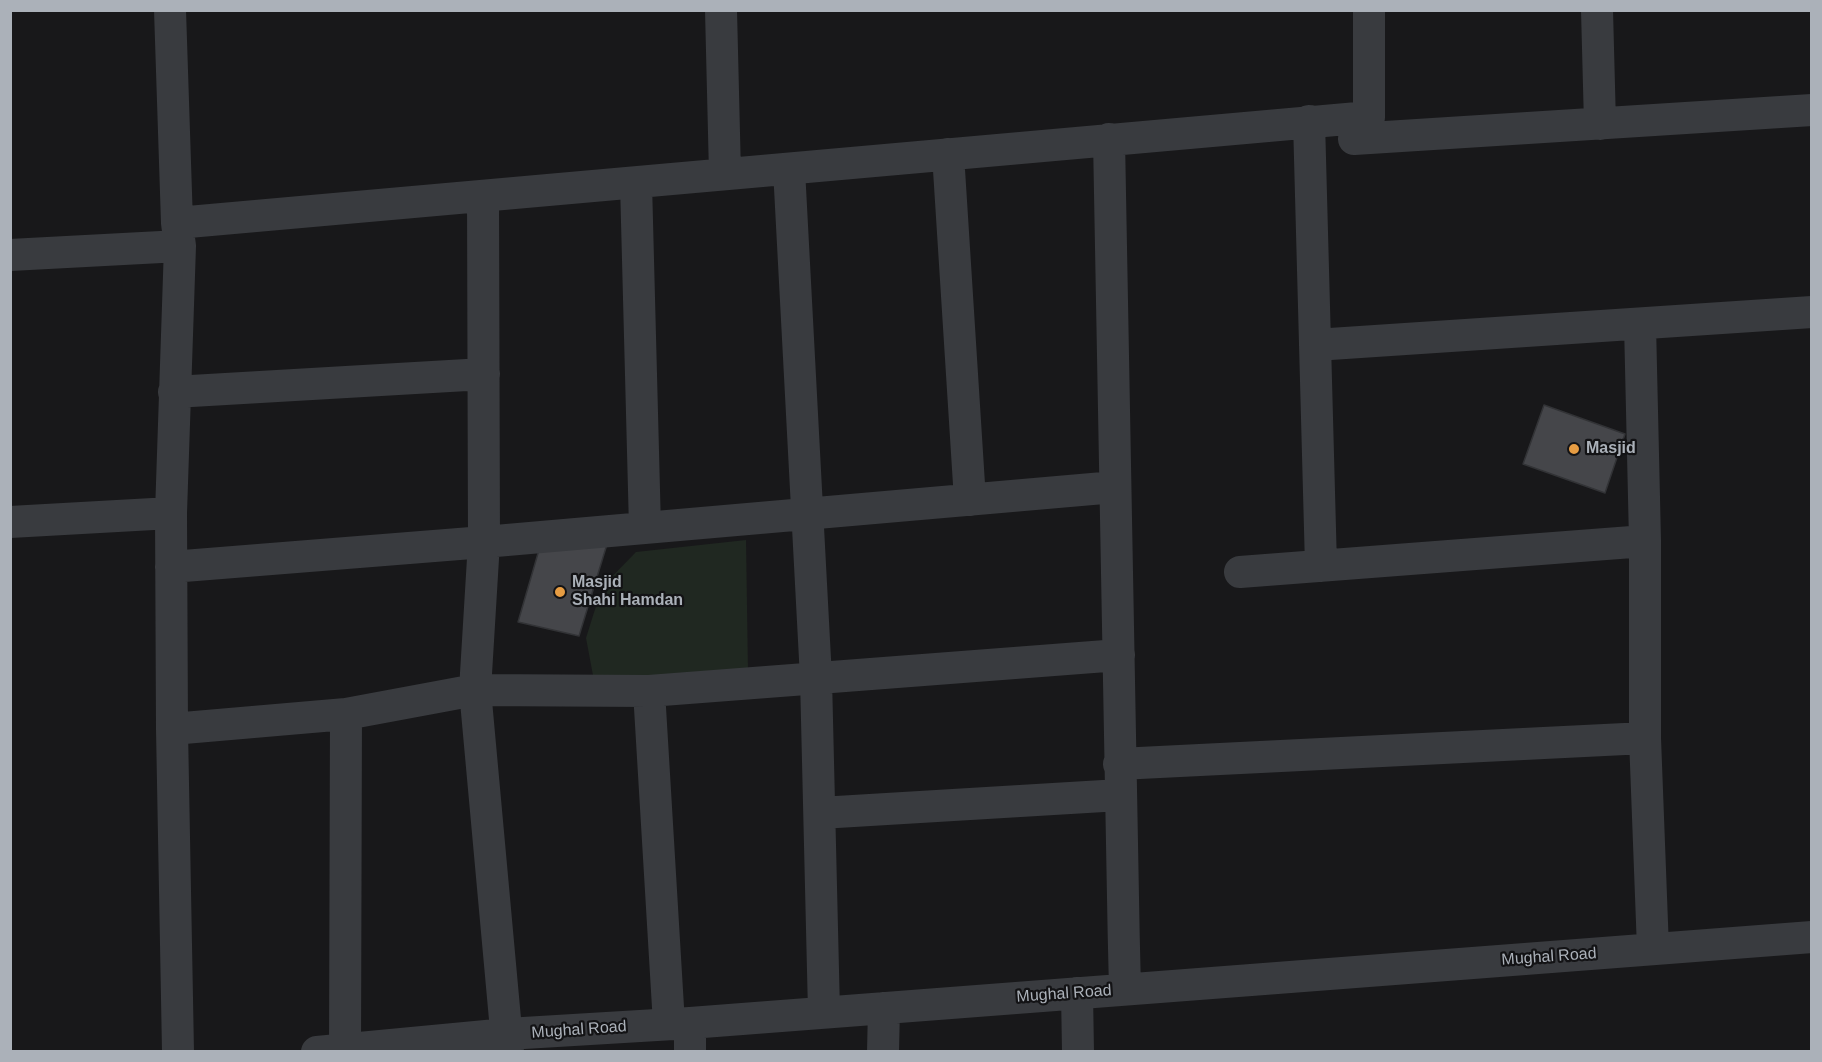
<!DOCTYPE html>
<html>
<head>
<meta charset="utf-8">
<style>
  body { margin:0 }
  #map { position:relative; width:1822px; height:1062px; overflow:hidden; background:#18181a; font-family:Helvetica,sans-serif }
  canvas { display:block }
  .frame { position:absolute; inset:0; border:12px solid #abb1b9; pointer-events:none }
</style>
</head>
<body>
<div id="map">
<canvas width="1822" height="1062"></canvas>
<div class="frame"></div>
</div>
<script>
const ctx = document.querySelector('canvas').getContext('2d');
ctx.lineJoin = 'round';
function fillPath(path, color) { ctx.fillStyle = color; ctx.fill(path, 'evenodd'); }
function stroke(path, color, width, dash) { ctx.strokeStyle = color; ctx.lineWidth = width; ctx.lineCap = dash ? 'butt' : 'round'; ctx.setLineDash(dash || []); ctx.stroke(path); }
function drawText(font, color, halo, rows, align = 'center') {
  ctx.font = font + ' Helvetica,sans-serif'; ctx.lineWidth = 4.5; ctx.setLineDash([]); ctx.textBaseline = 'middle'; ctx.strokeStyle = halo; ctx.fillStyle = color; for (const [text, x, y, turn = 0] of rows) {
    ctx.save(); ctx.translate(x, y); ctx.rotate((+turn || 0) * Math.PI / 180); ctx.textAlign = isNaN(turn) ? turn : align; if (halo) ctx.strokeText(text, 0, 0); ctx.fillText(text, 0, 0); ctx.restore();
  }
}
fillPath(new Path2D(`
  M746,540L748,673L595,686L586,638L602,587L636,552Z`), '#202821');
const building = new Path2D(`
  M1544,405L1625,434L1605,493L1523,464Z
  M608,541L579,636L518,622L541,543Z`);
fillPath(building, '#45464a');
stroke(building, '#323336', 1.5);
stroke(new Path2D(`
  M170,10L177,223L180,246L171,513L172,729L178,1052
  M721,10L725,174
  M1597,10L1600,124
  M1309,121L1321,566
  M1357,135L1369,117V10
  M1109,139C1114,423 1118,706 1125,989
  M1354,139L1812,110
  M948,154L970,500
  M789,169L816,678L824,1012
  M636,183L645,528
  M483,197L484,542L475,690L508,1052
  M177,223L1369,117
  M10,255L180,246
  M1640,324L1645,541V738L1653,949
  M1315,345L1812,312
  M174,392L484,374
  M10,522L171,513
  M171,567L484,542L1115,487
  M1240,572L1645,541
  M649,691L669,1024
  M172,729L346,714L475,690L649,691L1119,655
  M1119,764L1645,738
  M820,813L1120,795
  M1077,993L1078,1052
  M317,1052L507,1034L690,1023L1812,937
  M345,1052L346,714
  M690,1052V1023
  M883,1052L884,1008`), '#393b3f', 32);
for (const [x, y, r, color] of [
  [1574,449,6,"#e79d43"],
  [560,592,6,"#e79d43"]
]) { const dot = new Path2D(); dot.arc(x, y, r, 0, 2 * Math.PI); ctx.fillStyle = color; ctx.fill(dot); stroke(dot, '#131315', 2); }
drawText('bold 16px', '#abb1b9', '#131315', [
  ["Masjid",1586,449],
  ["Masjid",572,583],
  ["Shahi Hamdan",572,601]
], 'left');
drawText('16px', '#abb1b9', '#131315', [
  ["Mughal Road",1549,957,-4],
  ["Mughal Road",1064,994,-4],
  ["Mughal Road",579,1030,-4]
]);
</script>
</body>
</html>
